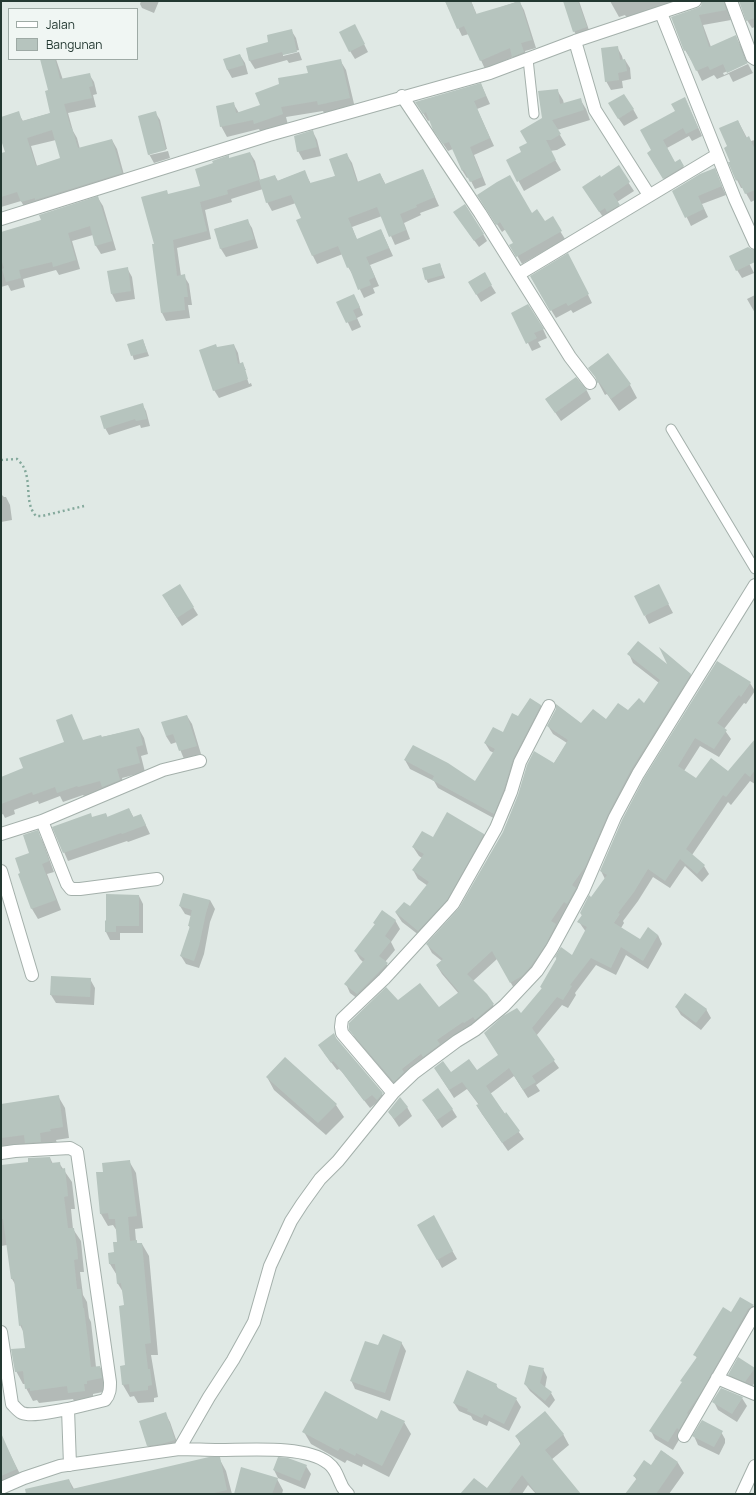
<!DOCTYPE html>
<html>
<head>
<meta charset="utf-8">
<style>
  body { margin:0 }
  #map { position:relative; width:756px; height:1495px; overflow:hidden; background:#e0e9e5; font-family:Manrope,sans-serif }
  canvas { display:block }
  .frame { position:absolute; inset:0; border:2px solid #233831; pointer-events:none }
  .legend { position:absolute; left:8px; top:8px; width:130px; height:52px; box-sizing:border-box; background:#f0f6f3; border:1px solid #9eaaa5; margin:0; padding:5px 7px; list-style:none; font-size:12px; color:#233831 }
  .legend li { display:flex; align-items:center; gap:8px; height:20px }
  .legend b { width:20px; border:1px solid #9eaaa5 }
</style>
</head>
<body>
<div id="map">
<canvas width="756" height="1495"></canvas>
<div class="frame"></div>
<ul class="legend">
<li><b style="height:5px;background:#fff"></b>Jalan</li>
<li><b style="height:11px;background:#b6c4be"></b>Bangunan</li>
</ul>
</div>
<script>
const ctx = document.querySelector('canvas').getContext('2d');
ctx.lineJoin = 'round';
function fillPath(path, color) { ctx.fillStyle = color; ctx.fill(path, 'evenodd'); }
function stroke(path, color, width, dash) { ctx.strokeStyle = color; ctx.lineWidth = width; ctx.lineCap = dash ? 'butt' : 'round'; ctx.setLineDash(dash || []); ctx.stroke(path); }
fillPath(new Path2D(`
  M141,1H159L154,13L142,8L140,4Z
  M445,1H471L477,15L519,1L524,10L536,48L525,51L528,61L518,64L513,57L485,69L469,34L462,36Z
  M564,1H579L591,36L579,40L574,31Z
  M610,1H679L646,14L645,11L627,18L625,15L619,17Z
  M710,1H725L729,8V14L731,20L703,25L711,47L735,36L741,46L747,63L723,73L724,75L748,64L753,73L733,82L729,74L717,79L714,75L702,81L692,60H691L685,50L698,9Z
  M747,1H755V27L752,28L747,20Z
  M291,30L296,38L299,50L283,54V56L299,52L302,60L289,63L287,60L255,69L250,61L247,49L270,43Z
  M359,34L368,52L355,59L350,51Z
  M617,47L622,56L623,60H625L630,68L631,79L622,81L623,88L611,90L606,81Z
  M240,55L245,63L248,74L232,78L227,69Z
  M41,59H56L63,80L89,74L94,82L97,94L93,95L96,107L68,113L73,131L77,138L80,149L112,140L117,149L126,182L26,210L21,201L1,207V178L13,175L1,136V118L18,113L23,121L51,113L50,91ZM56,140L61,159L37,166L31,146Z
  M340,60L346,70L355,108L325,115L323,111L286,117L288,125L261,133L259,129L227,137L221,126L233,103L239,113L261,106L309,74Z
  M481,84L490,104L477,109L494,146L474,155L486,185L475,189L469,177L467,178L462,170L453,149L448,151L439,138L430,120L428,121L421,110Z
  M557,90L563,100L564,104L580,99L586,109L590,120L557,130L566,145L557,150L550,151L561,170L524,191L507,160L523,152L543,118Z
  M685,98L702,136L692,141L689,136L667,148L675,163L680,160L688,175L669,186L653,162V151Z
  M633,109L638,118L624,126L614,112Z
  M155,112L160,120L167,149L150,153V155L168,151L170,158L154,163L149,154Z
  M738,121L747,138L751,141L755,140V200L751,202L743,188H741L737,180L728,147Z
  M313,132L317,140L321,156L303,160L298,151Z
  M250,153L255,161L260,180L275,176L278,181L304,171L311,184L336,176L347,155L352,163L358,182L380,174L386,185L423,170L439,206L420,213L421,215L404,223L410,239L395,245L382,216L352,227L357,240L381,230L393,256L370,265L379,286L373,288L375,293L364,298L353,275L348,267L343,254L317,264L313,256L303,218L296,203L272,211L267,202L263,189L231,199L232,202L205,210L211,239L177,248L181,276H184L189,284L192,305H188L190,318L166,321L162,313L155,245L168,195L201,187L214,164L228,157L230,159Z
  M618,167L634,191L617,202L623,214L605,220L588,195L601,178Z
  M714,169L726,195L702,204L708,217L691,226L674,191Z
  M98,198L103,206L116,250L101,254L96,246L93,235L72,241L80,269L59,275L56,270L23,279L25,287L11,291L8,285L1,287V233L42,220Z
  M483,203L545,223L552,218L565,239L522,264L511,245L514,243L506,229L502,232Z
  M458,218L483,234L487,241L479,247Z
  M247,220L252,228L258,248L226,257L221,249L215,229Z
  M747,259L754,273L742,278L737,270Z
  M572,262L592,303L573,313L571,310L556,318L531,277Z
  M440,264L445,278L428,283L426,279Z
  M127,268L132,277L135,299L116,302L112,294Z
  M484,274L496,293L481,302L469,282Z
  M755,295V313L747,299Z
  M338,302L358,303L363,315L357,318L361,327L352,331Z
  M513,313L543,329L547,338L538,342L541,347L532,351Z
  M143,340L149,356L134,360L129,345Z
  M234,345L238,353L240,364L242,363L246,370H244L249,384L251,383L252,386L219,398L214,390L217,348Z
  M608,354L630,385L637,398L619,411L607,394L605,395L590,367Z
  M576,378L587,391L591,399L561,421L546,399Z
  M142,404L146,411L150,426L141,428L140,425L109,435L105,428Z
  M1,494L4,497H6L10,505L12,520L1,522Z
  M663,594L673,613L649,624L645,616Z
  M168,604L193,607L198,615L182,626Z
  M629,654L690,674L695,683L636,779L560,933L515,990L497,959L473,981L486,994L498,1013L399,1090L355,1038L350,1029L398,1002L439,1008L459,994L442,974L437,966L442,961L432,953L427,944L460,908L567,743L553,734L548,726L582,724L606,720L644,704L659,683L633,663Z
  M750,683L755,691L746,704L744,703L724,729L731,739L719,757L700,746L684,771L696,779L728,773L755,745V784L750,781L731,805L728,802L692,855L704,866L709,874L702,882L685,866L670,888L653,877L638,901L623,921L624,923L621,928L640,940L658,935L662,944L648,969L626,955L616,975L596,965L575,993L576,995L568,1008L562,1005L536,1036L559,1068L536,1085L540,1091L528,1098L514,1076L490,1094L524,1139L508,1151L482,1114L477,1106L479,1105L467,1089L454,1098L440,1076L477,1072L499,1055L521,1015L542,989L541,987L557,960L556,958L561,948L573,957L586,932L579,922L582,916L581,913L605,879L601,871L645,778Z
  M541,705L545,714L499,821L438,788L434,781L410,769L405,760L476,782L494,753L490,751L485,743L503,733L519,718Z
  M71,715L83,741L139,729L144,738L148,754L141,756L145,772L122,778L125,789L105,790L84,796L83,795L63,802L60,796L39,804L38,801L14,810L15,814L5,818L3,814L1,815V784L65,742Z
  M187,716L192,724L201,754L184,759L177,742L171,744L166,736Z
  M129,809L134,818L141,815L150,834L128,842L127,841L68,861L64,852L93,818L106,814L108,818Z
  M37,832L43,842L54,872L47,874L61,910L38,919L32,909L19,875L21,874L30,854Z
  M484,834L489,843L424,939L402,922L396,913L410,908L428,886L418,879L413,870L422,858L419,856L413,847L433,839Z
  M139,896L143,904V933H120V940H110L106,932V922Z
  M210,900L215,909L210,922L204,954L199,968L186,964L181,956L190,928L189,926L191,916L185,914L180,906Z
  M395,920L400,929L391,942L395,950L385,962L392,972L362,1002L350,993L346,984L363,962L360,959L355,951L376,926L374,923Z
  M90,979L95,988L94,1005L56,1003L51,995Z
  M676,1007L706,1009L711,1018L701,1030L681,1015Z
  M334,1035L338,1042L382,1094L387,1102H378L370,1108L342,1072L339,1069L337,1070L324,1053Z
  M267,1077L336,1105L344,1117L326,1135L274,1090Z
  M58,1096L65,1108L69,1138L56,1140L57,1143L1,1150V1105Z
  M423,1100L452,1109L457,1117L442,1128Z
  M407,1107L412,1116L399,1127L389,1112Z
  M50,1158L53,1164L59,1163L72,1182L75,1209H71L73,1229L81,1241L84,1272H80L83,1295L87,1302L89,1318L91,1322L96,1367H100L107,1379L108,1391L93,1394V1396L91,1397V1403L76,1405L73,1399L39,1403L37,1400L33,1401L26,1388L25,1384H23L16,1371L26,1349L24,1333L20,1325L15,1284L12,1279L9,1249L7,1245L1,1246V1170Z
  M129,1161L136,1173L143,1228L135,1229L136,1241L138,1244H142L149,1256L158,1355H151L158,1397L154,1398V1402L138,1403L134,1396L130,1397L123,1385L121,1367L126,1366L125,1306L123,1292L118,1284V1277L110,1264L109,1254L115,1253L118,1243L117,1231L113,1225L108,1226L101,1214L97,1173L104,1172Z
  M433,1217L457,1259L442,1268L419,1225Z
  M741,1298L753,1306L755,1309L673,1450L655,1439L651,1431L683,1383L682,1381L697,1358L695,1355L731,1313Z
  M401,1342L406,1351L390,1401L355,1389L351,1380Z
  M754,1368L755,1382L750,1390L734,1383L729,1375Z
  M543,1369L547,1377L545,1388L551,1393L555,1400L549,1408L530,1391L525,1384Z
  M496,1385L499,1390L516,1399L521,1407L509,1431L489,1421L487,1426L473,1420L471,1416L459,1411L454,1403Z
  M742,1398L747,1406L737,1422L718,1410L714,1402Z
  M165,1413L170,1422L179,1448L153,1454L148,1446Z
  M377,1420L404,1422L411,1434L389,1477L363,1464L362,1467L347,1460L345,1463L311,1444L304,1432Z
  M720,1430L725,1439V1443L719,1455L698,1445L694,1436Z
  M563,1434L569,1445L551,1460L580,1494H536L528,1485L522,1494H462L487,1490L521,1445L516,1436Z
  M6,1446L24,1482L1,1492V1449Z
  M662,1451L678,1463L684,1473L669,1494H670H630L637,1480L634,1476L651,1466Z
  M219,1458L226,1471L232,1494H35L69,1480L74,1489Z
  M306,1466L311,1474L305,1489L278,1478L274,1470Z
  M277,1479L283,1490L282,1494H235Z`), '#0003');
fillPath(new Path2D(`
  M445,1H471L476,14L520,1L532,40L521,43L524,52L512,57L510,48L480,61L464,26L457,29Z
  M563,1H578L587,27L573,32Z
  M702,1H724L726,10L699,15L709,47L736,35L745,60L748,63L727,73L723,64L710,70L708,66L696,71L686,50L684,51L671,17L697,8L701,6Z
  M739,1H755V18L746,21Z
  M355,24L365,44L349,52L339,32Z
  M292,29L297,52L283,55L282,52L249,61L246,48L268,42L267,35Z
  M618,46L620,60L625,59L627,71L618,73L619,80L605,82L601,48Z
  M240,54L244,65L227,70L223,59Z
  M40,59H55L60,79L90,73L93,86L89,87L92,98L64,104L71,128H72L78,148L112,139L122,173L35,200V198L21,202L17,192L1,197V153L5,152L1,140V117L19,111L22,121L50,113L45,91L48,90ZM52,130L60,158L36,166L27,138Z
  M341,59L350,98L318,105L317,101L281,107L283,114L254,124L253,120L220,127L216,106L234,102L236,113L260,105L255,93L279,84L278,78L308,73L306,66Z
  M481,83L486,96L474,101L490,138L470,147L482,177L470,182L464,170L462,171L449,142L443,144L433,130L426,112L423,114L415,102Z
  M558,89L560,104L581,98L584,110L552,120L561,134L551,140H546L556,160L517,182L506,160L521,152L519,147L527,143L520,131L542,118L538,91Z
  M624,94L634,109L618,119L608,103Z
  M685,97L698,128L686,134L683,128L663,140L675,162L680,159L684,166L663,179L647,153L651,150L640,130L675,111L671,104Z
  M156,111L166,150L148,155L138,116Z
  M738,120L746,138L749,136L755,150V190L745,194L738,179L736,181L728,162H730L724,148L727,146L719,128Z
  M313,130L317,147L297,152L294,136Z
  M250,152L259,180L275,175L277,181L305,170L310,183L335,176L329,159L347,153L357,182L380,173L385,184L423,169L435,197L416,205L417,207L400,214L406,230L389,237L377,207L348,218L357,239L381,229L389,248L366,257L375,277L369,280L371,285L358,290L349,267L347,268L338,246L312,256L296,220L301,218L291,195L266,203L259,180L227,190L228,194L200,202L207,231L173,240L177,276L185,274L188,297H184L185,310L161,313L152,244H154L141,197L167,190L168,194L200,186L195,169L213,163L212,161L229,155V158Z
  M619,165L630,182L613,194L620,205L607,212L605,208L599,212L582,187L600,175L601,177Z
  M715,168L722,186L698,196L704,209L685,218L672,191L700,174Z
  M510,175L532,213L537,209L545,221L553,216L562,231L516,257L509,245L513,243L500,222L496,225L477,195L497,182Z
  M98,196L112,241L95,246L90,226L68,233L76,260L53,267L52,262L19,270L21,278L6,282L2,269L4,268L1,259V232L41,220L39,215Z
  M465,204L484,234L474,241L453,212Z
  M248,219L254,239L220,249L214,229Z
  M748,247L751,249L755,250V262L736,271L729,256Z
  M568,253L589,294L568,306L566,303L550,311L530,276Z
  M440,263L443,275L425,280L422,268Z
  M128,267L131,291L111,294L107,271Z
  M485,272L492,285L476,295L468,282Z
  M354,294L360,307L353,310L357,319L346,323L336,302Z
  M528,304L544,329L534,333L537,338L526,344L511,313Z
  M143,339L147,352L131,356L127,344Z
  M216,344L217,347L234,344L238,364L243,362L248,379L213,391L199,350Z
  M608,353L631,384L611,399L599,382L597,383L596,378L588,368Z
  M576,377L587,390L555,413L545,399Z
  M143,403L147,419L136,421L135,419L104,429L100,416Z
  M180,584L194,607L177,618L162,595Z
  M659,584L669,604L644,616L634,596Z
  M638,641L667,664L659,647L691,674L631,770L608,814L585,867L572,885L576,888L567,904L564,902L551,921L556,924L546,944L531,966L522,976L510,983L492,951L467,974L487,994L494,1004L475,1020L473,1017L464,1023L463,1022L437,1040L440,1044L423,1057L421,1054L402,1069L404,1072L394,1082L349,1030V1023L386,987L398,1000L420,983L439,1007L459,992L436,965L443,959L426,944L459,908L503,832L518,795L527,765L534,751L554,763L568,740L547,726L556,709V704L581,723L593,709L606,719L618,703L628,710L639,698L644,703L660,680L627,654Z
  M717,661L751,682L741,697L739,695L717,723L727,730L714,749L695,738L678,766L696,778L711,758L728,771L755,739V770L750,777L745,773L726,797L723,795L686,849L705,865L697,874L680,859L665,881L648,869L634,892L618,913L620,914L614,923L640,939L648,927L658,935L643,961L621,947L611,968L591,958L570,985L572,986L563,1000L557,997L532,1028L555,1060L532,1076L536,1082L523,1090L509,1068L486,1086L505,1114L506,1112L520,1131L502,1143L476,1105L479,1104L462,1082L449,1090L434,1068L443,1061L451,1072L469,1059L477,1070L498,1055L484,1033L503,1016L517,1008L521,1013L542,988L540,987L558,956L554,958L561,947L572,955L587,927L577,922L582,915L580,913L589,895L591,897L607,875L600,871L622,820L644,778Z
  M530,698L541,705L513,759L504,789L494,814L432,780L434,776L404,760L413,745L448,763L475,781L495,749L484,743L493,727L503,732L512,713L518,716Z
  M72,714L83,740L101,735L102,737L139,728L143,745L136,747L140,763L117,769L120,780L102,787L100,781L78,787L77,786L57,793L55,787L33,795L32,792L1,804V777L23,768L19,758L64,742L56,720Z
  M187,715L197,746L179,751L173,734L166,736L161,722Z
  M129,808L133,817L141,814L146,825L122,834L121,833L63,853L52,827L91,813L92,817L106,813L107,817Z
  M447,812L484,834L447,900L418,931L395,912L404,902L410,906L429,882L412,870L424,854L412,847L422,831L433,837Z
  M38,830L49,861L42,864L56,900L31,909L18,874L20,873L15,858L29,853L23,835Z
  M183,893L210,900L206,913L199,946L194,961L180,956L190,926H188L192,910L179,906Z
  M106,894L139,895V926H116V932H105V920L106,921Z
  M382,910L396,920L385,936L391,941L379,956L388,963L357,994L344,984L365,959L354,951L375,924L373,923Z
  M51,976L91,978L90,997L50,995Z
  M685,993L707,1009L696,1023L675,1007Z
  M334,1033L336,1038L383,1093L377,1100L372,1095L364,1101L336,1064L333,1061L331,1063L318,1045Z
  M285,1057L337,1104L318,1123L266,1077Z
  M438,1088L453,1109L437,1120L422,1100Z
  M59,1095L63,1127L50,1129L51,1131L40,1133L41,1142L25,1143L24,1135L1,1138V1104Z
  M400,1097L408,1107L394,1119L388,1112Z
  M50,1157L51,1163L60,1162L61,1169L65,1168L68,1196L64,1197L68,1228H74L77,1248L78,1259L74,1260L77,1289H81L83,1308H84L91,1367L100,1366L102,1378L87,1381V1384H84L85,1391L68,1393L67,1386L30,1391V1388L25,1389L23,1371L15,1372L11,1349L25,1348L22,1325L19,1326L14,1279H11L3,1219H1V1165L28,1162V1158Z
  M130,1160L137,1216L128,1217L130,1241L137,1240V1243H142L151,1343L145,1344L148,1369H150L152,1385L148,1386V1390L130,1392L129,1384L122,1385L120,1366L125,1365L119,1306L124,1305L121,1283L117,1284L115,1264H109L108,1253L114,1252L113,1242H117L115,1219H109L108,1213L100,1214L96,1172H103L102,1163Z
  M434,1215L453,1251L437,1260L417,1225Z
  M740,1297L754,1305L748,1309L700,1394L687,1413L688,1414L679,1430L677,1428L668,1442L649,1431L682,1382L680,1381L697,1357L693,1355L723,1307L731,1312Z
  M383,1334L402,1342L385,1393L350,1381L365,1341L378,1345Z
  M738,1357L755,1368L745,1382L728,1375Z
  M529,1365L544,1368L540,1383L552,1392L545,1401L524,1384Z
  M467,1370L497,1384L496,1387L517,1398L504,1424L484,1414L482,1418L467,1411L468,1409L453,1403Z
  M721,1388L743,1397L732,1414L712,1402Z
  M325,1391L377,1419L381,1410L405,1421L382,1466L356,1453L355,1456L340,1448L338,1451L302,1432Z
  M545,1411L564,1434L545,1450L581,1494H537L522,1475L508,1494H460L474,1478L487,1488L521,1443L515,1436Z
  M166,1412L175,1440L161,1444L147,1446L139,1421Z
  M702,1420L723,1431L714,1447L692,1436Z
  M1,1433L17,1469L1,1476Z
  M661,1450L678,1462L656,1494H625L637,1478L633,1476L644,1460L651,1465Z
  M209,1457H220L227,1490L210,1494H26L25,1489L69,1479L72,1489Z
  M278,1457L288,1458L307,1465L300,1481L273,1470Z
  M241,1467L278,1478L272,1494H234Z`), '#b6c4be');
const lane = new Path2D(`
  M528,59L534,114
  M671,429L755,569`);
const street = new Path2D(`
  M731,1L752,57L755,59
  M661,13L735,199L755,243
  M575,41L595,110L649,195
  M402,96L480,213L570,357L590,383
  M1,219L269,135L490,73L575,41L695,1
  M519,274L717,155
  M42,821L67,884L71,889H80L157,879
  M1,834L42,821L163,770L200,761
  M1,871L32,975
  M393,1093L342,1033L341,1027L342,1019L384,979L453,904L496,828L511,792L520,762L549,706
  M1,1153L15,1151L70,1148L77,1152L110,1382C110,1389 110,1394 105,1400L68,1409L70,1465
  M1,1332L12,1404C15,1407 18,1411 22,1413C32,1417 56,1411 68,1409
  M717,1378L755,1394
  M684,1436L755,1313
  M179,1449C193,1449 206,1450 219,1450C248,1450 306,1445 328,1463C336,1469 337,1476 341,1484C342,1487 345,1491 348,1494
  M1,1488L24,1478L60,1466L179,1449L209,1397L233,1360L254,1322L270,1266L291,1221L302,1204L320,1179L338,1161L393,1093L414,1073L457,1041L475,1030L504,1006L537,971L552,948L583,891L615,817L638,774L755,585
  M742,1494L755,1466`);
stroke(lane, '#a4b0ab', 11);
stroke(street, '#a4b0ab', 14);
stroke(new Path2D(`
  M1,460L17,459C19,461 22,464 23,466C32,482 24,503 36,516H42L84,506`), '#84a99c', 2.5, [2, 3]);
stroke(lane, '#fff', 9);
stroke(street, '#fff', 12);
</script>
</body>
</html>
